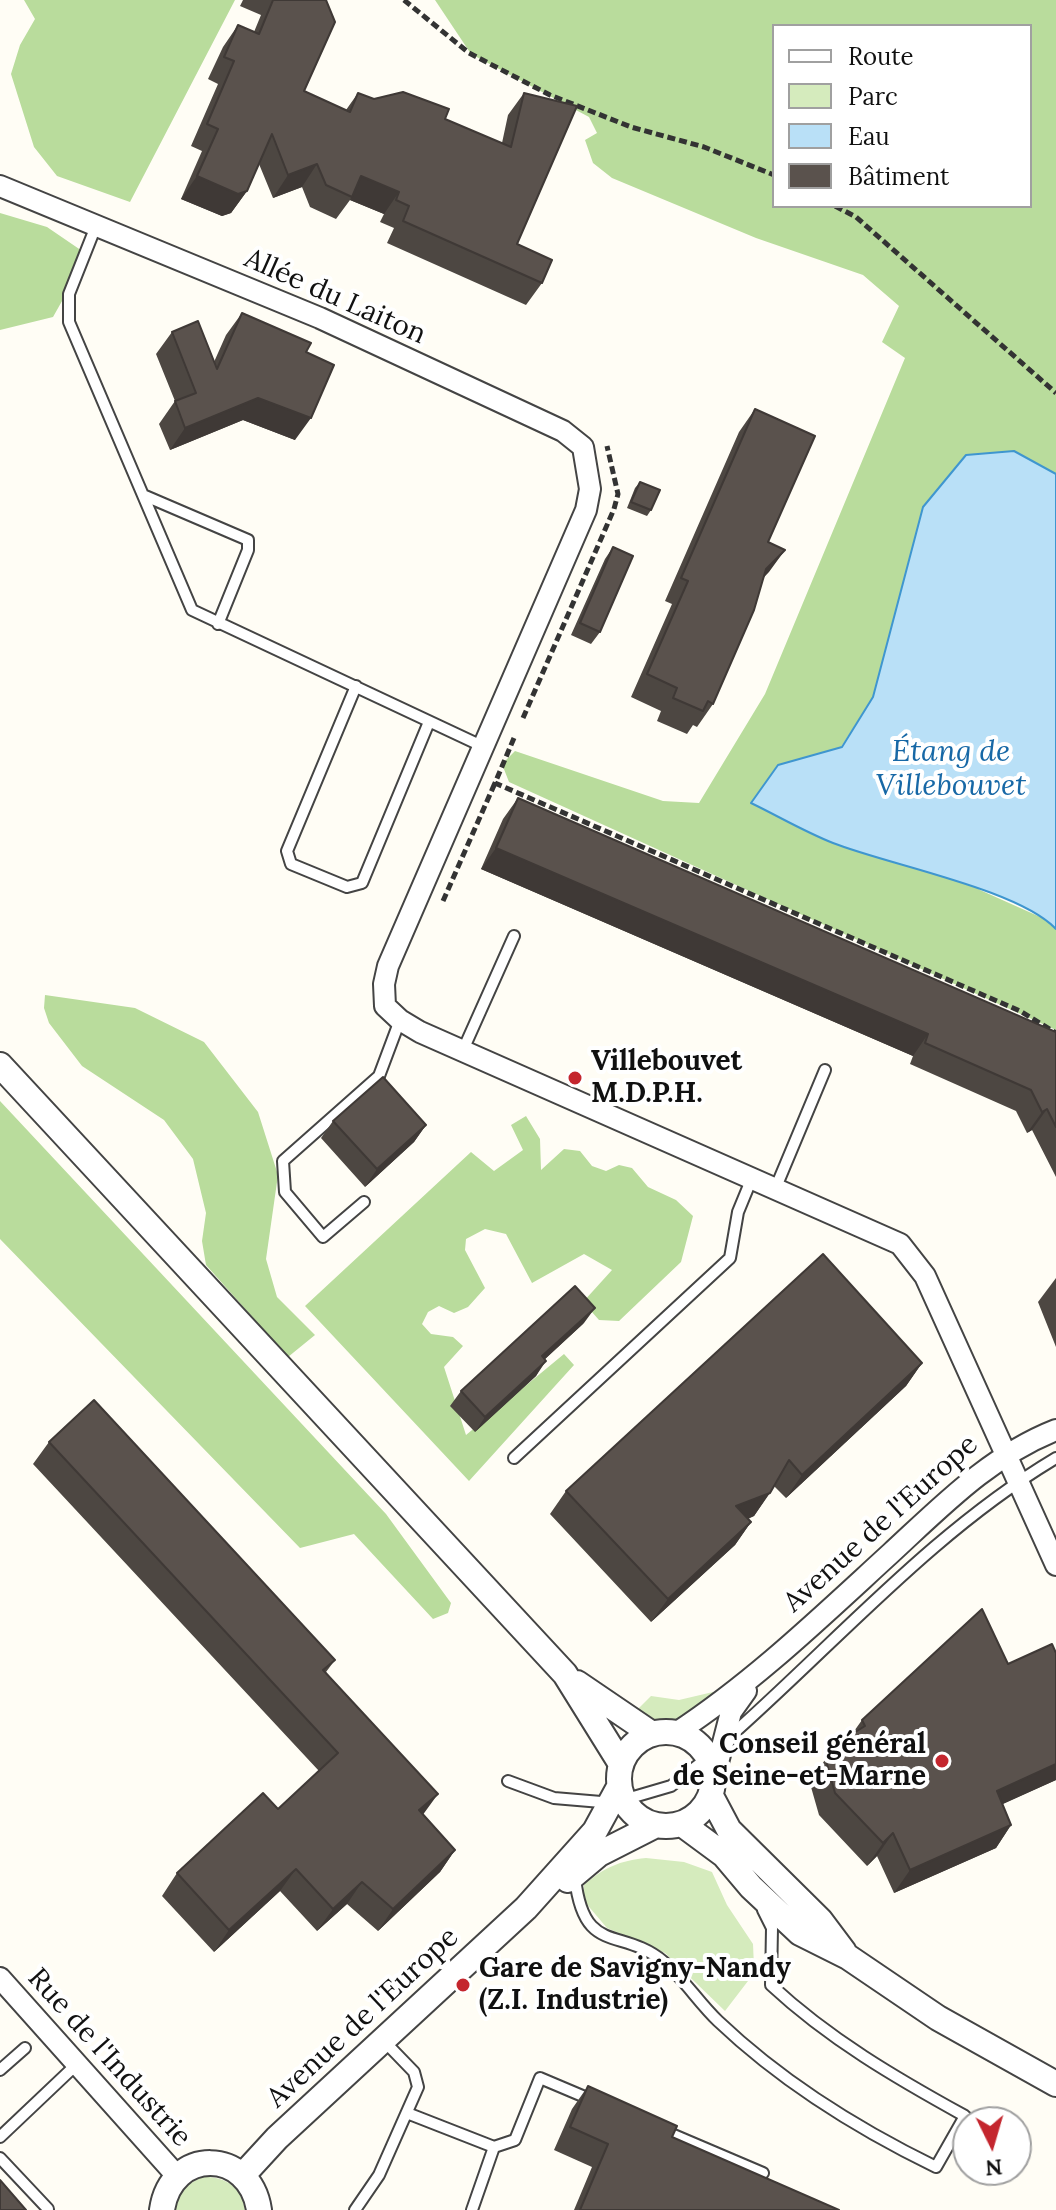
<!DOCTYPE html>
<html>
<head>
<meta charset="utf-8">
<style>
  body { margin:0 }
  #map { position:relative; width:1056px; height:2210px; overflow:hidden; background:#fffdf5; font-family:Lora,serif }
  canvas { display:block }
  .legend { position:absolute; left:772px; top:24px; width:260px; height:184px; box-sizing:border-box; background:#fff; border:2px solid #a0a0a0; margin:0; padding:10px 14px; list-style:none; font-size:24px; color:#111 }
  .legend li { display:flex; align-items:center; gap:16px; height:40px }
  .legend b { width:40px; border:2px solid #a0a0a0 }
  .north { position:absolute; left:952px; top:2106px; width:80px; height:80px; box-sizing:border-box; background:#fff; border:2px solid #a0a0a0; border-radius:50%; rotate:175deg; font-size:22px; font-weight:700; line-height:32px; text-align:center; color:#111 }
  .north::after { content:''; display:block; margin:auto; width:28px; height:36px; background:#c4262e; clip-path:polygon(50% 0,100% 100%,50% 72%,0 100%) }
</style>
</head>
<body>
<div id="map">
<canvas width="1056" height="2210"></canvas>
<ul class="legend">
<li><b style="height:10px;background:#fff"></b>Route</li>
<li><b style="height:22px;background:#d5ebbd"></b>Parc</li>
<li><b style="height:22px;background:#b9e0f7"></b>Eau</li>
<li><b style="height:22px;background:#5a524d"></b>Bâtiment</li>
</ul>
<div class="north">N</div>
</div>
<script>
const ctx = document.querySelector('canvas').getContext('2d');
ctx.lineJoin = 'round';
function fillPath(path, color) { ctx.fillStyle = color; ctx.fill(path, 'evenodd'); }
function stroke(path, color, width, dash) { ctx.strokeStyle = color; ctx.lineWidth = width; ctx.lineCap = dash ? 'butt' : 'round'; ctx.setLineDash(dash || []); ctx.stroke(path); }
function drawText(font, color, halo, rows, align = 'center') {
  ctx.font = font + ' Lora,serif'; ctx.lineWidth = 8; ctx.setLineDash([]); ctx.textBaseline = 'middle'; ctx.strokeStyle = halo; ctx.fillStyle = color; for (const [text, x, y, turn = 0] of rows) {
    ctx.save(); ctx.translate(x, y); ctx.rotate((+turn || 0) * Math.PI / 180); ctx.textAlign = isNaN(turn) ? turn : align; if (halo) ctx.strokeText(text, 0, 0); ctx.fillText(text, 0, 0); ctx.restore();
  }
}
fillPath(new Path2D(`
  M713,1692L715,1696C689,1713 663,1735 634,1713L651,1696L679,1700Z
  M646,1858L684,1862L712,1872L727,1905L753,1944L754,1967L748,1981L725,2011L665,1953L607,1928L584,1901V1885C605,1867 619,1861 646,1858Z
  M202,2177C224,2176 242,2186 245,2210H173L182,2188Z`), '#d5ebbd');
fillPath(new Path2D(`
  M24,0H235L130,202L57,176L34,147L11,74L20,45L35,19Z
  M435,0H1056V474L1014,451L923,507L873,697L841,747L778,765L980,890L1047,920L1056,929V1030L509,782L502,764L515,751L663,801L699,803L765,694L905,358L882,342L899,306L863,275L756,238L612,178L593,163L585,140L597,133L589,117L471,54ZM774,26H1030V206H774Z
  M0,213L47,227L88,255L53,317L0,330Z
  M45,995L135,1008L204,1042L258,1112L278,1175L266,1259L277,1297L315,1335L288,1357L206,1265L202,1241L206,1213L193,1159L164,1120L82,1066L49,1023L44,1008Z
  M0,1101L386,1514L451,1603L448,1613L433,1619L354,1534L300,1548L0,1239Z
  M526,1116L540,1139L541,1170L564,1149L580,1151L592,1166L606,1171L619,1165L632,1168L648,1187L676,1200L693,1216L681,1262L619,1321L599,1320L583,1302L612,1270L584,1254L532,1283L506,1234L485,1229L466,1239L465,1250L485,1288L468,1307L454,1313L439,1306L428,1312L422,1324L431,1334L453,1337L463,1346L444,1367L466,1435L564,1354L574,1365L469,1481L305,1306L471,1152L494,1171L523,1150L511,1125Z`), '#b9dc9c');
const water = new Path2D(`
  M1014,451L1056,474V929C1018,889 889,865 833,843C805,832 778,816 751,803L778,765L842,747L873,697L923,507L966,455Z`);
fillPath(water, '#b9e0f7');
stroke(water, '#3f96cf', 2);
const service = new Path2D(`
  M96,226L69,294V322L192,610L484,747
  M143,495L248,540V550L218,624
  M356,686L287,851L291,864L347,887L362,883L429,722
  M463,1050L514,936
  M776,1187L825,1070
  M364,1202L323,1237L285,1192L283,1161L379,1076L400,1020
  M514,1458L730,1258L738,1212L752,1178
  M726,1740C834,1645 932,1532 1056,1458
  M508,1781L554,1798L613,1803L671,1786L715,1752
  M575,1878C584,1957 621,1926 664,1962C684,1979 699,2003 718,2021C781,2081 858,2129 936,2167L965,2116C896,2078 829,2039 771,1985L772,1928L763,1910
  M0,2070L25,2048
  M407,2113L494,2147L472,2210
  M662,2130L763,2173
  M0,2137L78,2063
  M494,2147L515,2140L540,2078L592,2100
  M0,2158L48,2209
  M355,2210L379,2175L418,2087L414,2072L384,2041`);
const minor = new Path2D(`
  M0,186L320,318L563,431L583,447L590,489L586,510L388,966L384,984L385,1006L400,1020L420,1032L900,1244L925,1276L1056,1565
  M676,1733C755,1681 821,1617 891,1553C942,1506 990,1456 1056,1430
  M714,1778L731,1712L746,1691
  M0,1978L177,2176`);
const tertiary = new Path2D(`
  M0,1065L565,1674L621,1764
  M577,1683L652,1734
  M619 1779a47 47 0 1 1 94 0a47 47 0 1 1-94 0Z
  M711,1796L729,1830L820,1920L844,1952
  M682,1824L724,1855L751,1887L800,1933L848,1957L938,2018L1056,2084
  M568,1880L599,1854L656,1825
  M243,2175L277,2138L526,1908L595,1831L619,1787
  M162,2210C171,2147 250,2148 259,2210`);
stroke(service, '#444', 14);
stroke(minor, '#444', 24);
stroke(tertiary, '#444', 28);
stroke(new Path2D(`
  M404,0L469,53L550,95L631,127L704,147L774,175
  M835,206L856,217L1056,393
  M523,718L614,509L618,494L607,446
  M514,738L495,783L1020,1011L1056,1033
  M443,901L495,783`), '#333', 5, [8, 4]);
stroke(service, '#fff', 10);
stroke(minor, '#fff', 20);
stroke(tertiary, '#fff', 24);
fillPath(new Path2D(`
  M243,0H326L304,91L346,110L358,93L374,99L445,119L502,143L508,115L524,93L517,244L542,283L526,305L387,243L394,228L380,222L384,214L350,200L336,219L310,207L302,187L273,198L259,164L247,191L231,213L222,216L181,199L202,151L191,146L218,84L208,79L223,47L238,25L254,32L261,15L240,6Z
  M242,313L306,352L295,440L243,420L170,450L159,424L175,401L156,354L172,332L214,362L226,335Z
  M755,409L768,542L785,550L763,578L713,704L697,727L693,725L687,734L657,721L661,711L631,697L672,604L665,601L739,432Z
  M640,482L651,510L647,516L627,508L635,488Z
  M613,547L600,632L591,644L571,635L605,559Z
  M518,798L1056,1032V1177L1032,1130L1027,1133L1016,1111L910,1064L913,1056L481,869L503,819Z
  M333,1121L426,1125L414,1142L365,1187L321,1138Z
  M1056,1278V1347L1038,1302Z
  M584,1323L545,1359L536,1376L475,1432L450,1406L461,1391Z
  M922,1363L906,1386L786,1498L774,1486L754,1516L748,1519L751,1522L735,1545L651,1622L550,1514L566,1491Z
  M49,1442L335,1660L326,1672L423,1815L455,1850L440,1872L378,1931L347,1904L317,1931L280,1891L214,1952L162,1896L177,1873L278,1809L319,1771L33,1464Z
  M1056,1653V1780L1002,1804L1011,1825L996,1848L894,1893L877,1856L867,1866L819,1815L811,1787L820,1767L836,1744L852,1734L862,1720L1008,1664Z
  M588,2086L672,2137L839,2210H574L592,2167L554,2150L572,2109Z`), '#4d4742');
fillPath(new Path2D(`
  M317,164L302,187L273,198L288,175Z
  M197,176L247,191L231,213L222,216L181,199Z
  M361,176L399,192L384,214L350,200Z
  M258,398L311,418L295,440L243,420L170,450L185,428Z
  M785,550L769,572L750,592L766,569Z
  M496,848L928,1034L913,1056L481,869Z
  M1047,1109L1032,1130L1027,1133L1042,1112Z
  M426,1125L414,1142L365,1187L377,1169Z
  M595,1308L584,1323L531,1372L542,1356Z
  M546,1361L536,1376L475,1432L485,1417Z
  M922,1363L906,1386L786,1498L802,1475Z
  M770,1493L754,1516L720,1529L736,1506Z
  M751,1522L735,1545L651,1622L668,1599Z
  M1056,1764V1780L981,1814L997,1791Z
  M438,1794L422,1816L419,1810Z
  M1011,1825L996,1848L894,1893L910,1870Z
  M893,1833L877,1856L867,1866L883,1843Z
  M455,1850L440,1872L378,1931L393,1909Z
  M296,1869L280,1891L214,1952L229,1930Z
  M362,1882L347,1904L317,1931L333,1909Z`), '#3f3936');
const building = new Path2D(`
  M273,0H326L335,22L304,91L350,112L358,93L374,99L403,92L449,109L445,119L511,147L524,93L577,106L517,244L552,260L542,283L403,221L409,206L396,200L399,192L361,176L352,197L326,185L317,164L288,175L272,134L247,191L238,194L197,176L218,129L207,124L234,61L224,57L238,25L259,34Z
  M242,313L311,343L306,352L334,365L311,418L258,398L185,428L175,401L196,393L172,332L198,321L217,369Z
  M755,409L815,436L768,542L785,550L766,569L754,610L713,704L708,701L703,711L673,698L677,688L647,674L688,581L681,578Z
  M640,482L660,490L651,510L631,502Z
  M613,547L633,556L600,632L580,623Z
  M518,798L1056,1032V1127L1047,1109L1042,1112L1031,1090L925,1043L928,1034L496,848Z
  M383,1077L426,1125L377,1169L333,1121Z
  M823,1254L922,1363L802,1475L789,1460L770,1493L736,1506L751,1522L668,1599L566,1491Z
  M575,1286L595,1308L542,1356L546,1361L485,1417L461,1391Z
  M94,1400L335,1660L323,1670L438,1794L419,1810L455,1850L393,1909L362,1882L333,1909L296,1869L229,1930L177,1873L263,1793L278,1809L338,1753L49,1442Z
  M982,1609L1008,1664L1052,1644L1056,1653V1764L997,1791L1011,1825L910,1870L893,1833L883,1843L835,1793L827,1764L836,1744L865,1726L862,1720Z
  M588,2086L677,2126L672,2137L839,2210H580L608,2144L570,2127Z
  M0,2180L26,2210H0Z`);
fillPath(building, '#5a524d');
stroke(building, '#3f3936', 2);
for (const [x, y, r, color] of [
  [575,1078,8,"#c4262e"],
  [942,1761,8,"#c4262e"],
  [463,1985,8,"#c4262e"]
]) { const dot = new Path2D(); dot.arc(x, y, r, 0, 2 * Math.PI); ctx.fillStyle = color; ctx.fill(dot); stroke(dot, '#fff', 3); }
drawText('28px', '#111', '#fff', [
  ["Allée du Laiton",335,297,24],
  ["Avenue de l'Europe",881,1524,-42],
  ["Avenue de l'Europe",363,2018,-43],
  ["Rue de l'Industrie",109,2058,48]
]);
drawText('bold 28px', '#111', '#fff', [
  ["Villebouvet",591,1062],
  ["M.D.P.H.",591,1094],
  ["Conseil général",926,1745,"right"],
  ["de Seine-et-Marne",926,1777,"right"],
  ["Gare de Savigny-Nandy",479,1969],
  ["(Z.I. Industrie)",479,2001]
], 'left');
drawText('italic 30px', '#1768a6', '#fff', [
  ["Étang de",951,752],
  ["Villebouvet",951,786]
]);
</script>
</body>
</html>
